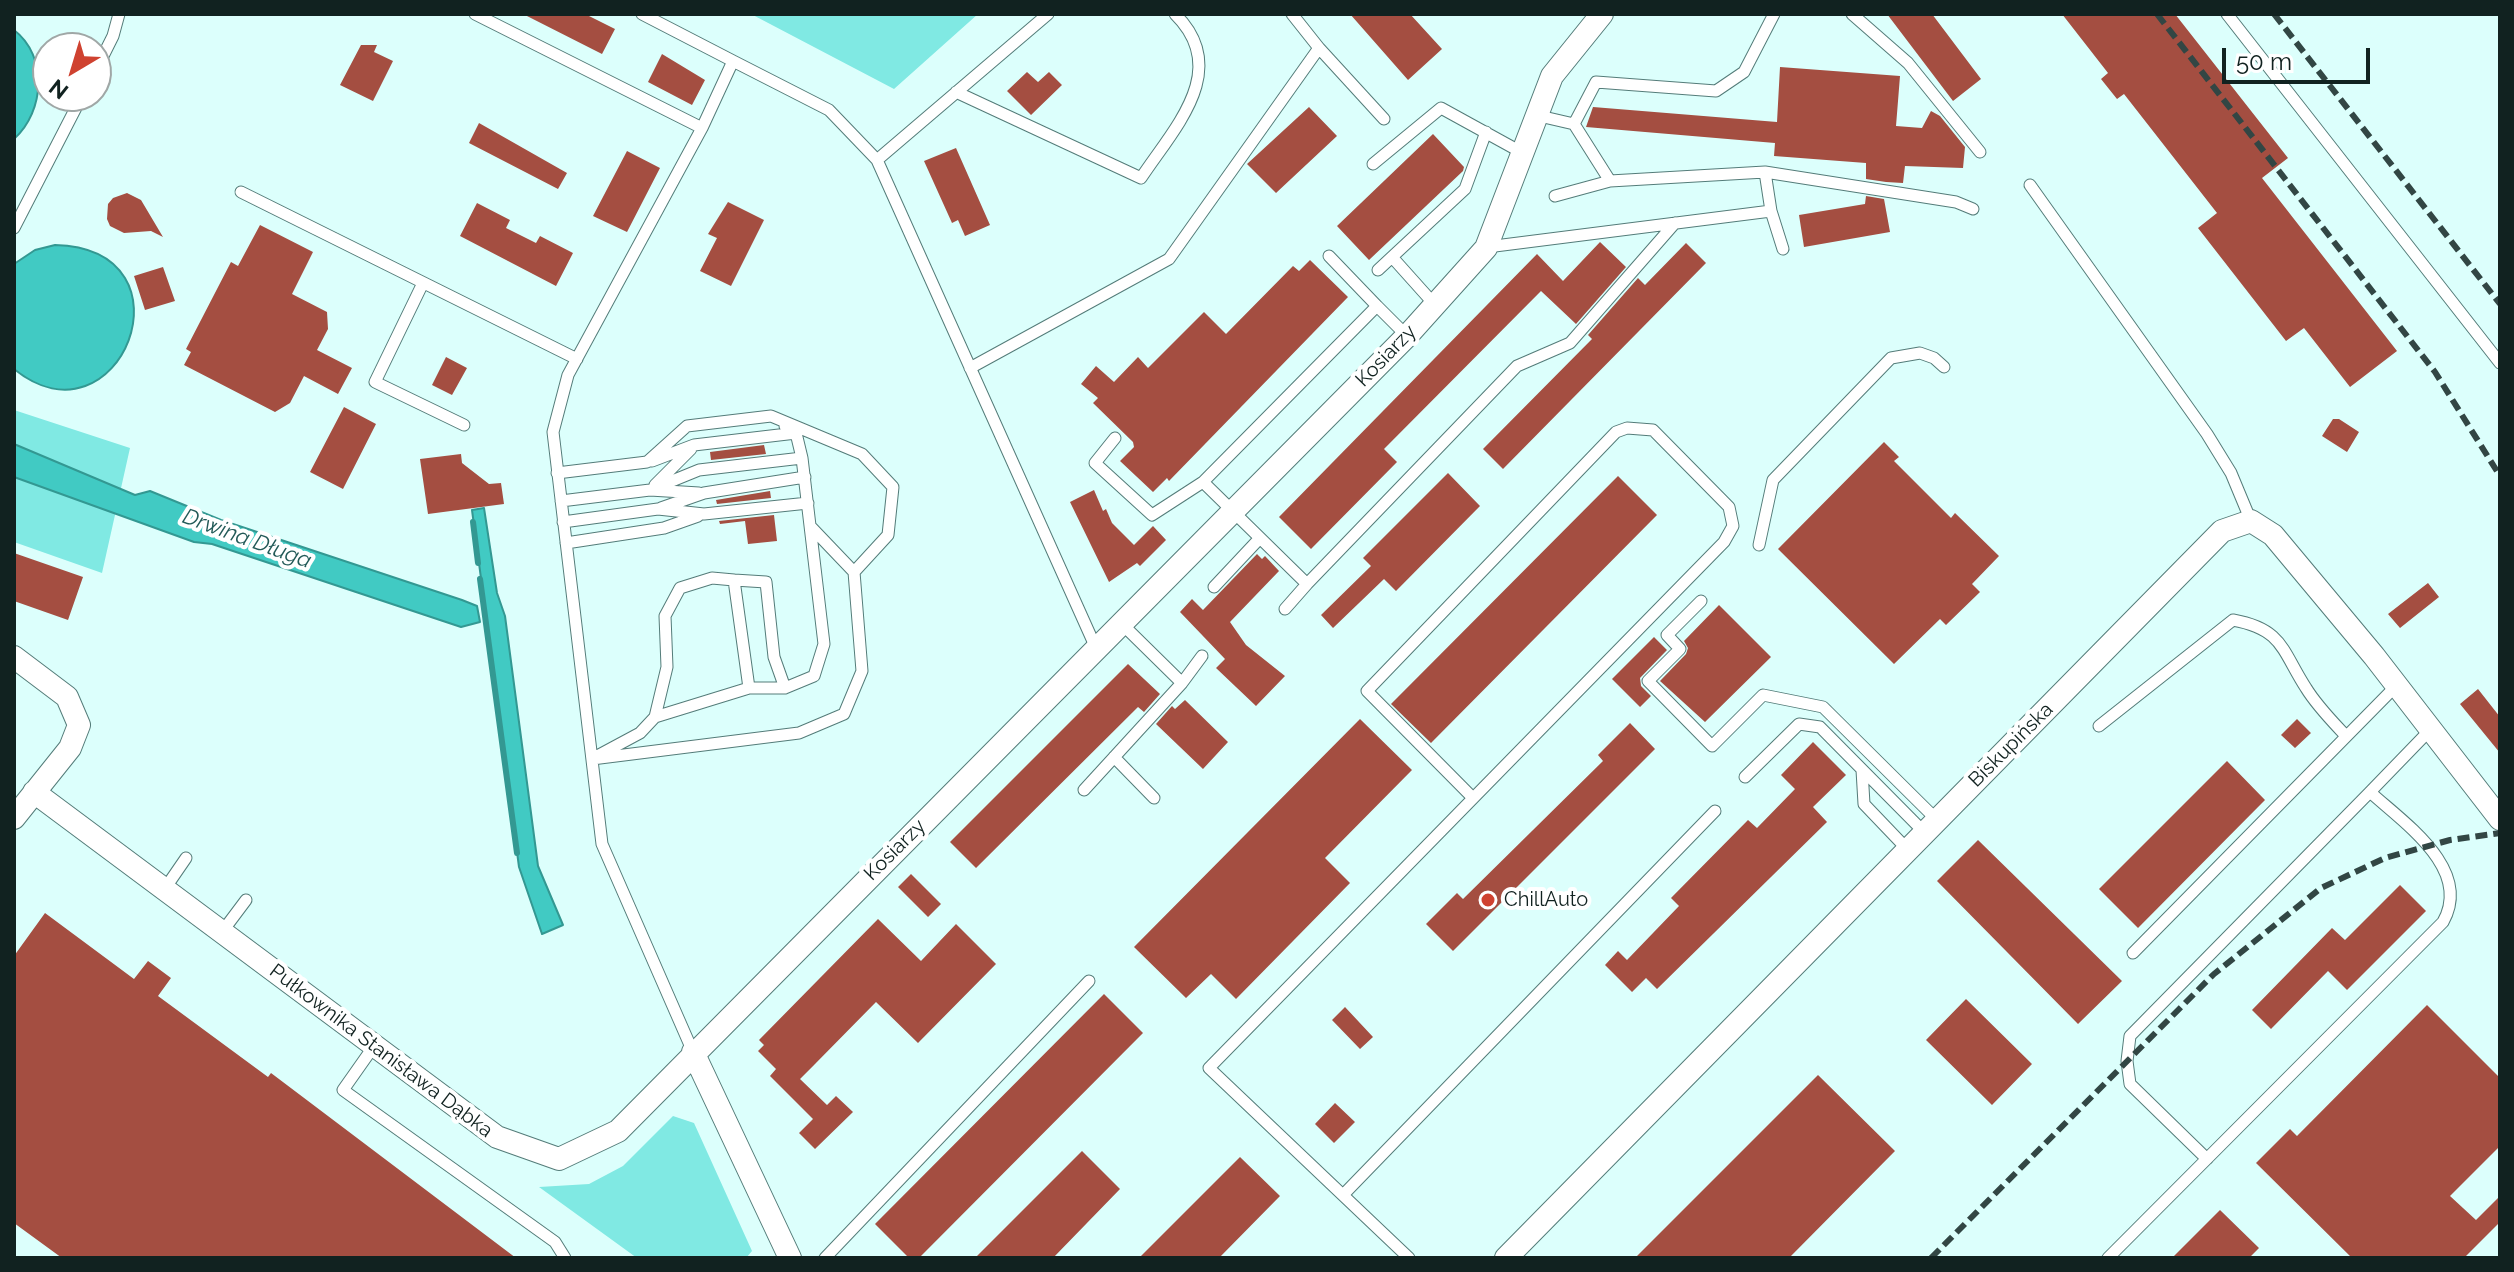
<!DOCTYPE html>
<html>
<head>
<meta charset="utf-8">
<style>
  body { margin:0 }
  #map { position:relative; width:2514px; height:1272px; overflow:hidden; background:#dcfffc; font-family:Raleway,sans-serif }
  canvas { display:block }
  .frame { position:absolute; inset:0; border:16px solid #112220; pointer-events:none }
  .north { position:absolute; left:32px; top:32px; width:80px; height:80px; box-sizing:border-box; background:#fff; border:2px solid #a0a7a6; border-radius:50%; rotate:218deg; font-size:22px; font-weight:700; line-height:32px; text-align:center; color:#112220 }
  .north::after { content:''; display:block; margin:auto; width:28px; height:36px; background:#cf4230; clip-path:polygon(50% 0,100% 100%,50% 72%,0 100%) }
  .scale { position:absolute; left:2222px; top:48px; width:148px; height:36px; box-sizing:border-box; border:4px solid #112220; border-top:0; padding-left:10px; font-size:24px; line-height:28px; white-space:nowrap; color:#112220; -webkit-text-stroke:6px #fff; paint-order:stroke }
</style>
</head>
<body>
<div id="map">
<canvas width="2514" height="1272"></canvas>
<div class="frame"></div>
<div class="north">N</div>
<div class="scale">50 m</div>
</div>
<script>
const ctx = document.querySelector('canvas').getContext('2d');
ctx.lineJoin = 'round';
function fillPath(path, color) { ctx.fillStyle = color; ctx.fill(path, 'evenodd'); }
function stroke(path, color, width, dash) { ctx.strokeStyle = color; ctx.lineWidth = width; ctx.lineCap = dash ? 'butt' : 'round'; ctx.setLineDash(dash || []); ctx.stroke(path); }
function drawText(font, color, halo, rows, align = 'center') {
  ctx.font = font + ' Raleway,sans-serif'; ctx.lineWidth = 8; ctx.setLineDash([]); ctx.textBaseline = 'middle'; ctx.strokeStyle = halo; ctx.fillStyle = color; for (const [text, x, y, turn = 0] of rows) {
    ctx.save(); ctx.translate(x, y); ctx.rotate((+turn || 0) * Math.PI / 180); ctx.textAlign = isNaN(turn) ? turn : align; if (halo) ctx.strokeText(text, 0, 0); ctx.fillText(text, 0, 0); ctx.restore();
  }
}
fillPath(new Path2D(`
  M751,14H978L894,89Z
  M14,410L130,448L102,573L14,542Z
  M673,1116L694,1123L752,1251L746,1258H637L539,1187L589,1184L623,1166Z`), '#80e9e3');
const water = new Path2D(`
  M14,30C48,56 45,111 14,139Z
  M55,245C201,249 119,454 14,369V264L35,250Z
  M14,444L135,495L150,491L221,520L462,600L477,606L480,622L461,627L212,544L194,542L14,477Z
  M484,508L497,593L505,616L538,866L563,925L542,934L519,867L472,510Z`);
fillPath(water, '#41cac3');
stroke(water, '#339892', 2);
stroke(new Path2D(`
  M473,522L478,563
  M480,579L517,853`), '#339892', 6);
fillPath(new Path2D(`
  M523,14H585L615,29L602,54Z
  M1350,14H1410L1442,49L1408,80Z
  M1887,14H1932L1981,79L1953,101Z
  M2062,14H2175L2288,158L2262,178L2397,351L2350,387L2304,328L2286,341L2198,228L2217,213L2124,94L2117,99L2101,79L2108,73Z
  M361,45H377L374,52L393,61L373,101L340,85Z
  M662,54L705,80L692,105L648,82Z
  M1780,67L1900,76L1896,126L1922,128L1931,111L1940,116L1965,147L1963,168L1905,166L1903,183L1886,182L1866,179V163L1774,156L1775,143L1586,127L1593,107L1777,122Z
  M1027,72L1038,82L1049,72L1062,85L1031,115L1007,91Z
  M1309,107L1337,136L1276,193L1247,164Z
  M479,123L567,173L558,189L469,143Z
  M1433,134L1464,167L1463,171L1369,260L1337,226Z
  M956,148L990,225L965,236L958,220L952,223L924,161Z
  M627,151L660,168L627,232L593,216Z
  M127,193L141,200L163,237L151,231L124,233L110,226L107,219L108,204L113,198Z
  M1866,196L1884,199L1890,232L1804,247L1799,215L1865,204Z
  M728,202L764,220L731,286L700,271L717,238L708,234Z
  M477,203L510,220L506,228L536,243L540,236L573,253L556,286L460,236Z
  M260,225L313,252L292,294L327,312L328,329L317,350L352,368L338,394L304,376L290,403L275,412L184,365L191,352L186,349L231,262L238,266Z
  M1600,242L1626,267L1576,324L1541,291L1384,449L1397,462L1311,549L1279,517L1537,254L1563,281Z
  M1686,243L1706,263L1503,469L1483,449L1592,339L1588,335L1638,278L1645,285Z
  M1310,260L1348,297L1169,481L1167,478L1153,492L1120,461L1134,447L1133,442L1093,403L1098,398L1081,384L1096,366L1114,382L1138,357L1148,368L1204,312L1226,334L1293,266L1299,271Z
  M163,267L175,301L145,310L134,276Z
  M446,357L467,368L452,395L432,385Z
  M344,407L376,424L343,489L310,472Z
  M2333,419H2339L2359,432L2347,452L2322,436Z
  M1884,442L1899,457L1894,461L1951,518L1955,513L1999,556L1972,584L1980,592L1946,625L1940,619L1894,664L1778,549Z
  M764,445L766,454L711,460L710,452Z
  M461,454L462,463L489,484L501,483L504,504L428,514L420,459Z
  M1448,473L1480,506L1396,591L1384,579L1333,628L1321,615L1371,566L1363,558Z
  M1618,476L1657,515L1431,743L1391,704Z
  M1094,490L1103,511L1106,509L1112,523L1134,545L1153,526L1166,540L1140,566L1137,563L1109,582L1070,502Z
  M770,491L771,498L717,504L716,500Z
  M774,515L777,541L748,544L745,521L720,524L719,521Z
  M14,553L83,577L68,620L14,601Z
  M1257,554L1262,559L1265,556L1279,571L1230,622L1246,645L1285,676L1256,706L1216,668L1225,659L1180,612L1192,599L1203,610Z
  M2428,583L2439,597L2400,628L2388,614Z
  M1719,605L1771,657L1705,722L1660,681L1686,654L1688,648L1684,641Z
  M1654,637L1667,650L1640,678L1641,686L1651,696L1640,707L1612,679Z
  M1128,664L1160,694L1144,712L1138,707L976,868L950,842Z
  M2478,689L2500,717V753L2460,704Z
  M1185,700L1228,742L1203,769L1156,724L1172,706L1175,709Z
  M1360,719L1412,770L1325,858L1350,883L1236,999L1211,974L1186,998L1134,947Z
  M2297,719L2311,733L2295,748L2281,735Z
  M1630,723L1655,749L1453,951L1426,924L1457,893L1463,899L1603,761L1598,755Z
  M1813,742L1846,775L1813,807L1827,822L1657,989L1646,978L1632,992L1605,965L1618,951L1627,960L1679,906L1671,898L1748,820L1757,828L1795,789L1781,775Z
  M2227,761L2265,800L2138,928L2099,889Z
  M1978,840L2122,981L2078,1024L1937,881Z
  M911,874L941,904L928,917L898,887Z
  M2400,885L2426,911L2347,990L2328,971L2271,1029L2252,1010L2332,928L2345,940Z
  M45,913L134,979L148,961L171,978L158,996L268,1077L271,1073L516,1258H62L14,1223V956Z
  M878,919L921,961L956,924L996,964L918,1043L876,1002L815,1064L800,1079L827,1105L836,1096L853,1112L815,1149L799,1133L813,1119L770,1076L776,1069L758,1051L764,1045L759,1040Z
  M1104,994L1143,1033L919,1258H909L875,1224Z
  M1966,999L2032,1064L1992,1105L1926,1040Z
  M2427,1005L2500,1078V1146L2450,1196L2476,1220L2500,1196V1222L2464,1258H2352L2256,1163L2290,1129L2297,1136Z
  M1345,1007L1373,1037L1360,1049L1332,1020Z
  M1818,1075L1895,1151L1789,1258H1635Z
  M1335,1103L1355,1122L1334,1143L1315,1124Z
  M1082,1151L1120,1189L1053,1258H975Z
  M1240,1157L1280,1196L1219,1258H1139Z
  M2220,1210L2259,1248L2249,1258H2172Z`), '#a44e41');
const lane = new Path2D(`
  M475,14L702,128L568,375L553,432L602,844L693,1052
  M642,14L733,61L702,128
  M1852,14L1908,63L1980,152
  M2227,14L2500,363
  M1319,48L1384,119
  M733,61L829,110L877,160L1096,648
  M96,70L113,36L119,14
  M956,92L1141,178C1174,128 1232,70 1175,14
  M1535,115L1574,124L1610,181L1765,172L1771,211
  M1574,124L1596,82L1716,91L1744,72L1774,14
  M877,160L1048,14
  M1373,164L1441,108L1521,152
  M1765,172L1956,202L1973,209
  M2030,185L2207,434L2231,473L2251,521
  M241,192L577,359
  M1555,196L1610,181
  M14,228L82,96
  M1487,247L1771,211L1783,249
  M1392,257L1435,305
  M1378,270L1465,189L1486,132
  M423,283L375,382L464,425
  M1377,306L1407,336
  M970,368L1169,259L1319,48L1292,14
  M1115,438L1095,463L1152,515L1203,482L1307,584L1517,366L1570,343L1675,223
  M652,461L694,445L796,433
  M557,473L647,462L687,426L771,416L862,454L893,487L888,535L854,572L862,671L844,714L799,733L592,759
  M1203,482L1377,306L1329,256
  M655,485L691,449
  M650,490L699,470L802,458
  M561,501L650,490L699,493
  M661,508L704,493L805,477
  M563,522L658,509L704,514L808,503
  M811,527L854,572
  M566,543L664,528L698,516
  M1759,545L1773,480L1891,358L1920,353L1934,358L1944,367
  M734,580L766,582L774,657L785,688
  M1214,587L1260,538
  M1701,601L1667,635L1680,649L1648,681L1712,746L1763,695L1823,707L1937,820
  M1285,609L1307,584
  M1182,683L1202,656
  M655,717L749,688
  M2099,726L2233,620C2283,629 2282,651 2306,688C2317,706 2332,721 2346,736
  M599,755L640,733L655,717L667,667L665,616L680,588L712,578L734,580L749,688H785L814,676L824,644L802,458L796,433L785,426
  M1114,757L1154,798
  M1862,770L1864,804L1908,850
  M1745,777L1799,724L1820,727L1925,833
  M1084,790L1182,683L1121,623
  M164,890L186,858
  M222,932L246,900
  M2133,953L2397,685
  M374,1046L343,1090L555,1242L565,1258
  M2207,1159L2130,1084L2127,1061L2130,1036L2370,792
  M1343,1195L1715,811
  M825,1258L1089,981
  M1409,1258L1209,1068L1724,542L1733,526L1729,507L1653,430L1627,428L1616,432L1367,691L1473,798
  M2108,1258L2443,922C2473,869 2404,823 2370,792L2431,729`);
const street = new Path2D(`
  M14,657L67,697L79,725L70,748L14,818
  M34,792L497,1137L559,1159L618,1131L1407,336L1486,248L1552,76L1602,14
  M693,1052L790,1258
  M1506,1258L2222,531L2251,521L2273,535L2374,656L2500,819`);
stroke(lane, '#547c79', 13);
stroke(street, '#547c79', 24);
stroke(lane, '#fff', 11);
stroke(street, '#fff', 22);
stroke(new Path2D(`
  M2157,14L2435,372L2500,476
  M2274,14L2500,304
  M1931,1258L2214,974L2321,888L2385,858L2450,840L2500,833`), '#324644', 6, [12, 6]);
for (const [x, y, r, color] of [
  [1488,900,8,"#cf4230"]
]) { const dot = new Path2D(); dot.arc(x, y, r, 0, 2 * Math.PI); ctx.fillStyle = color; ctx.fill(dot); stroke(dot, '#fff', 3); }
drawText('20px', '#112220', '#fff', [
  ["Kosiarzy",1386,356,-46],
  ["Biskupińska",2011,745,-45],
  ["Kosiarzy",895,850,-45],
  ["Pułkownika Stanisława Dąbka",381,1051,37]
]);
drawText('20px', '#112220', '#fff', [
  ["ChillAuto",1504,900]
], 'left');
drawText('italic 22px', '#235a58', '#fff', [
  ["Drwina Długa",247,539,20]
]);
</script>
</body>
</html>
